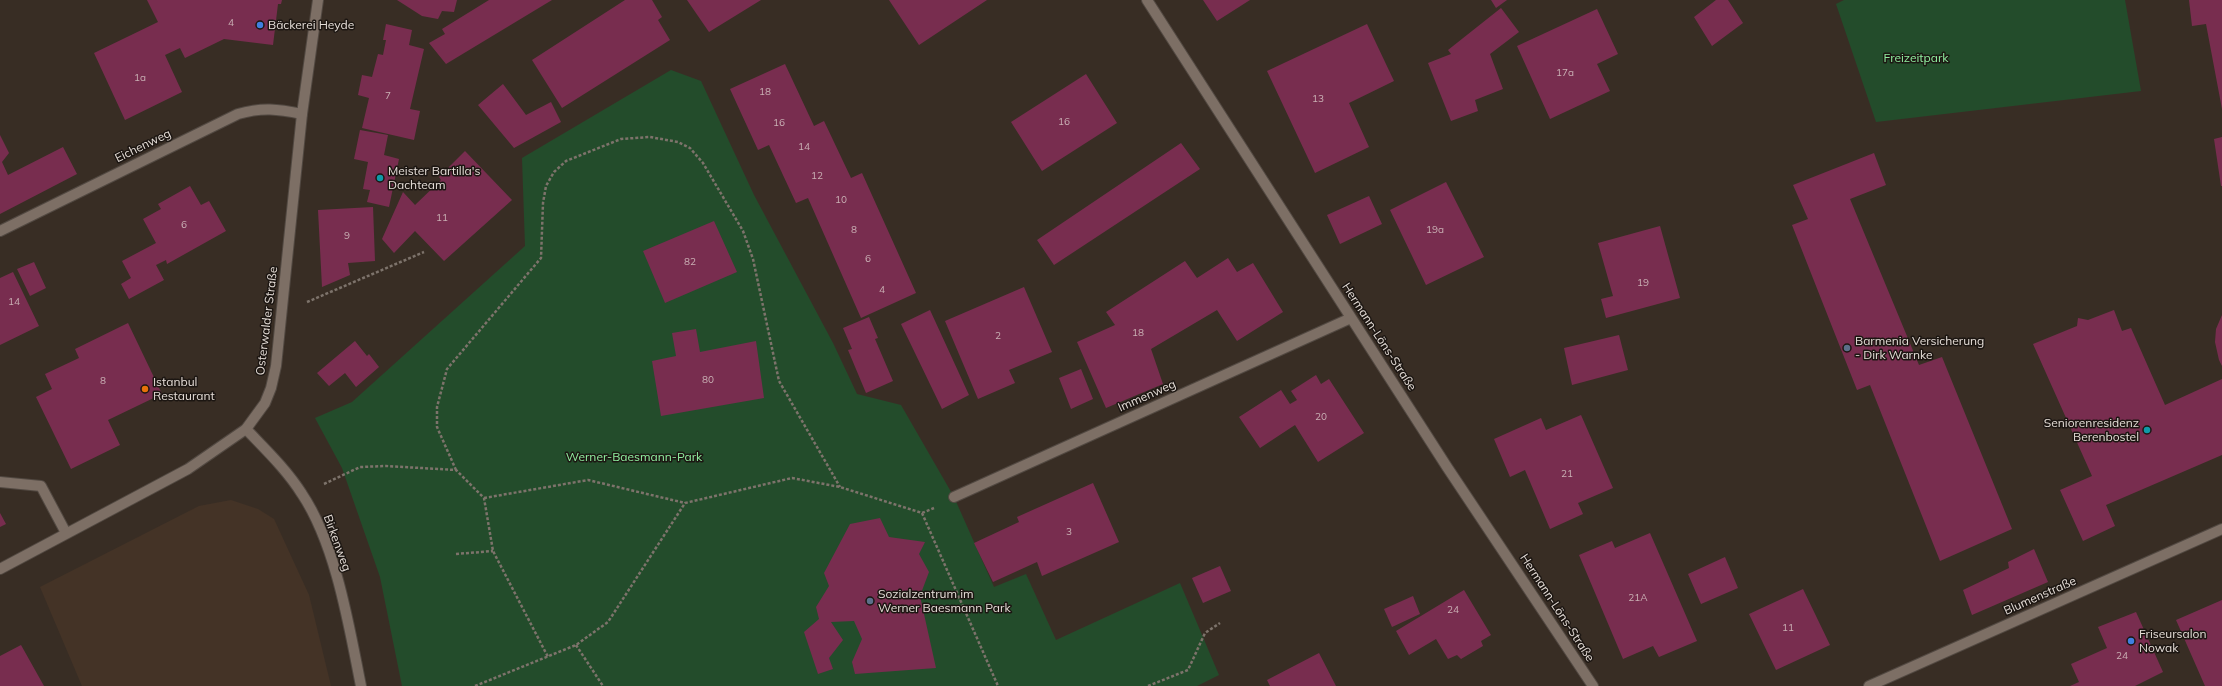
<!DOCTYPE html>
<html>
<head>
<meta charset="utf-8">
<style>
  body { margin:0 }
  canvas { display:block; background:#382d24 }
</style>
</head>
<body>
<canvas width="2222" height="686"></canvas>
<script>
const ctx = document.querySelector('canvas').getContext('2d');
ctx.lineJoin = 'round';
function fillPath(path, color) { ctx.fillStyle = color; ctx.fill(path, 'evenodd'); }
function stroke(path, color, width, dash) { ctx.strokeStyle = color; ctx.lineWidth = width; ctx.lineCap = dash ? 'butt' : 'round'; ctx.setLineDash(dash || []); ctx.stroke(path); }
function drawText(font, color, halo, rows, align = 'center') {
  ctx.font = font + ' Mulish,sans-serif'; ctx.lineWidth = 3; ctx.setLineDash([]); ctx.textBaseline = 'middle'; ctx.strokeStyle = halo; ctx.fillStyle = color; for (const [text, x, y, turn = 0] of rows) {
    ctx.save(); ctx.translate(x, y); ctx.rotate((+turn || 0) * Math.PI / 180); ctx.textAlign = isNaN(turn) ? turn : align; if (halo) ctx.strokeText(text, 0, 0); ctx.fillText(text, 0, 0); ctx.restore();
  }
}
fillPath(new Path2D(`
  M231,500L258,509L274,519L309,595L331,686H82L40,587L199,506Z`), '#443326');
fillPath(new Path2D(`
  M1844,0H2125L2141,91L1876,122L1836,4Z
  M671,70L701,81L754,195L833,343L857,394L901,405L954,497L994,587L1026,574L1056,640L1180,583L1219,675L1197,686H402L380,577L342,468L315,418L352,402L525,246L522,158Z`), '#234c2b');
fillPath(new Path2D(`
  M147,0H282L281,4H278L273,45L224,39L185,58L180,48L165,55L182,92L125,120L94,53L158,22Z
  M397,0H457L454,12L442,11L438,19L422,16Z
  M489,0H552L446,64L429,43L445,34L442,29Z
  M625,0H652L662,17L658,20L670,40L562,108L532,60Z
  M687,0H761L709,32Z
  M889,0H987L919,45Z
  M1203,0H1250L1217,21Z
  M1491,0H1507L1496,8Z
  M1716,0H1728L1743,23L1712,46L1694,17Z
  M2189,0H2222V109L2206,24L2192,26Z
  M1501,8L1519,32L1490,54L1503,89L1475,100L1478,111L1451,121L1428,63L1451,54L1448,50Z
  M1597,9L1618,54L1597,64L1610,91L1550,119L1517,46Z
  M386,24L412,30L409,45L424,49L410,109L420,111L414,140L362,128L369,98L358,95L362,75L372,77L378,54L383,55L386,40H383Z
  M1367,24L1394,81L1349,103L1369,147L1315,173L1267,71Z
  M785,64L814,126L824,121L851,178L862,173L916,293L861,318L808,198L796,203L769,145L758,150L730,89Z
  M1086,74L1117,123L1042,171L1011,122Z
  M503,84L526,115L551,102L561,122L514,148L478,105Z
  M360,130L388,135L384,155L399,159L389,207L367,202L370,190L363,189L368,162L354,159Z
  M0,135L9,153L2,162L8,175L63,147L77,174L0,214Z
  M2222,137V186H2221L2214,139Z
  M1181,143L1200,169L1054,265L1037,240Z
  M465,151L512,200L444,261L415,231L394,253L382,239L403,192L415,205L441,180L439,177Z
  M1874,153L1886,185L1850,199L1919,365L1942,357L2012,529L1940,561L1870,385L1857,390L1792,225L1808,219L1793,185Z
  M1446,182L1484,257L1426,285L1390,210Z
  M190,186L201,205L209,201L226,231L167,264L166,260L156,265L164,280L129,299L121,284L131,278L122,261L156,243L143,219L161,209L158,204Z
  M1369,196L1382,224L1340,244L1327,215Z
  M373,207L375,261L348,263L350,275L322,287L318,210Z
  M714,221L737,272L665,303L643,251Z
  M1660,226L1680,298L1606,318L1601,299L1613,296L1598,243Z
  M1228,258L1237,272L1253,263L1283,312L1237,341L1217,310L1151,349L1163,384L1106,408L1077,342L1115,325L1106,312L1185,261L1197,278Z
  M34,262L46,288L30,296L17,269Z
  M13,272L39,326L0,345V278Z
  M1024,287L1052,352L1009,370L1015,383L978,399L945,321Z
  M930,310L969,395L942,409L901,324Z
  M2114,310L2122,331L2131,328L2165,405L2222,379V455L2106,505L2115,526L2083,541L2060,490L2092,476L2033,344L2077,326L2078,318L2088,320Z
  M2222,315V366L2219,360L2215,342L2216,329Z
  M869,317L878,338L875,339L893,381L866,393L848,350L852,349L843,328Z
  M128,323L162,394L108,420L120,445L71,469L36,397L52,389L45,374L79,358L75,349Z
  M696,329L700,352L756,341L764,398L661,416L652,361L676,356L672,333Z
  M1619,335L1628,370L1572,385L1564,348Z
  M355,341L367,356L369,354L379,367L356,387L345,373L329,386L317,373Z
  M1081,369L1093,399L1071,409L1059,378Z
  M1316,375L1321,384L1329,379L1364,433L1318,462L1295,425L1260,448L1239,417L1281,390L1290,404L1297,400L1291,391Z
  M1581,415L1613,488L1578,503L1583,514L1550,529L1525,470L1510,477L1494,439L1541,418L1546,430Z
  M1093,483L1119,542L1042,576L1037,562L993,582L974,543L1019,522L1017,517Z
  M0,513L6,524L0,527Z
  M880,518L889,537L925,542L919,554L929,572L920,596L936,668L855,674L852,662L862,639L854,621L831,622L843,640L829,658L833,669L818,674L804,632L819,619L816,607L829,586L824,573L850,524Z
  M1650,533L1697,641L1659,657L1653,646L1623,659L1579,555L1612,541L1615,548Z
  M2034,549L2048,582L1972,615L1963,590L2009,568L2008,562Z
  M1725,557L1738,588L1701,604L1688,574Z
  M1220,566L1231,591L1203,603L1192,578Z
  M1803,589L1830,645L1776,670L1749,614Z
  M1464,590L1491,635L1481,641L1483,646L1461,659L1457,655L1448,659L1436,639L1409,655L1396,631Z
  M1413,596L1420,614L1392,627L1384,609Z
  M2222,600V686H2205L2176,620Z
  M2136,612L2163,672L2135,686H2070L2079,682L2071,664L2107,648L2098,627Z
  M21,645L44,686H0V656Z
  M1319,653L1336,686H1270L1267,680Z`), '#782d4f');
const service = new Path2D(`
  M0,482L41,486L66,533`);
const minor = new Path2D(`
  M1147,0L1447,467L1593,686
  M0,231L238,114C262,107 278,109 302,114
  M246,429C266,450 287,470 302,494C336,545 349,626 361,686
  M954,497L1351,318
  M1869,686L2222,529`);
const tertiary = new Path2D(`
  M0,569L188,469L246,429L265,403L271,388L276,366L302,114L318,0`);
stroke(service, '#524942', 12);
stroke(minor, '#524942', 12);
stroke(tertiary, '#524942', 12);
stroke(new Path2D(`
  M307,302L424,252
  M456,470L437,427V407L447,369L541,258L543,203L546,186L554,172L566,161L621,139L650,137L678,142L690,148L703,163L743,231L753,259L779,381L840,487
  M324,484L360,467L386,466L456,470L484,498L493,551L548,657
  M484,498L588,480L685,503
  M922,513L998,686
  M456,554L493,551
  M576,645L603,686
  M475,686L576,645L608,622L685,503L792,478L840,487L922,513L934,508
  M1148,686L1188,670L1205,633L1220,623`), '#7d736b', 2.5, [3, 2]);
stroke(service, '#7d6f65', 10);
stroke(minor, '#7d6f65', 10);
stroke(tertiary, '#7d6f65', 10);
for (const [x, y, r, color] of [
  [260,25,4,"#3f7fe0"],
  [380,178,4,"#0f9aa8"],
  [1847,348,4,"#5c6f8a"],
  [145,389,4,"#e8710a"],
  [2147,430,4,"#0f9aa8"],
  [870,601,4,"#5c6f8a"],
  [2131,641,4,"#3f7fe0"]
]) { const dot = new Path2D(); dot.arc(x, y, r, 0, 2 * Math.PI); ctx.fillStyle = color; ctx.fill(dot); stroke(dot, '#1c1612', 1.5); }
drawText('10px', '#cab1b5', null, [
  ["4",231,23],
  ["17a",1565,73],
  ["1a",140,78],
  ["18",765,92],
  ["7",388,96],
  ["13",1318,99],
  ["16",1064,122],
  ["16",779,123],
  ["14",804,147],
  ["12",817,176],
  ["10",841,200],
  ["11",442,218],
  ["6",184,225],
  ["8",854,230],
  ["19a",1435,230],
  ["9",347,236],
  ["6",868,259],
  ["82",690,262],
  ["19",1643,283],
  ["4",882,290],
  ["14",14,302],
  ["18",1138,333],
  ["2",998,336],
  ["80",708,380],
  ["8",103,381],
  ["20",1321,417],
  ["21",1567,474],
  ["3",1069,532],
  ["21A",1638,598],
  ["24",1453,610],
  ["11",1788,628],
  ["24",2122,656]
]);
drawText('12px', '#e5ddd7', '#1c1612', [
  ["Bäckerei Heyde",268,25],
  ["Meister Bartilla's",388,171],
  ["Dachteam",388,185],
  ["Barmenia Versicherung",1855,341],
  ["- Dirk Warnke",1855,355],
  ["Istanbul",153,382],
  ["Restaurant",153,396],
  ["Seniorenresidenz",2139,423,"right"],
  ["Berenbostel",2139,437,"right"],
  ["Sozialzentrum im",878,594],
  ["Werner Baesmann Park",878,608],
  ["Friseursalon",2139,634],
  ["Nowak",2139,648]
], 'left');
drawText('12px', '#90efa0', '#1c1612', [
  ["Freizeitpark",1916,58],
  ["Werner-Baesmann-Park",634,457]
]);
drawText('12px', '#e5ddd7', '#1c1612', [
  ["Eichenweg",143,146,-26],
  ["Osterwalder Straße",267,321,-83],
  ["Hermann-Löns-Straße",1379,337,57],
  ["Immenweg",1147,396,-24],
  ["Birkenweg",337,543,70],
  ["Blumenstraße",2040,596,-24],
  ["Hermann-Löns-Straße",1557,608,57]
]);
</script>
</body>
</html>
